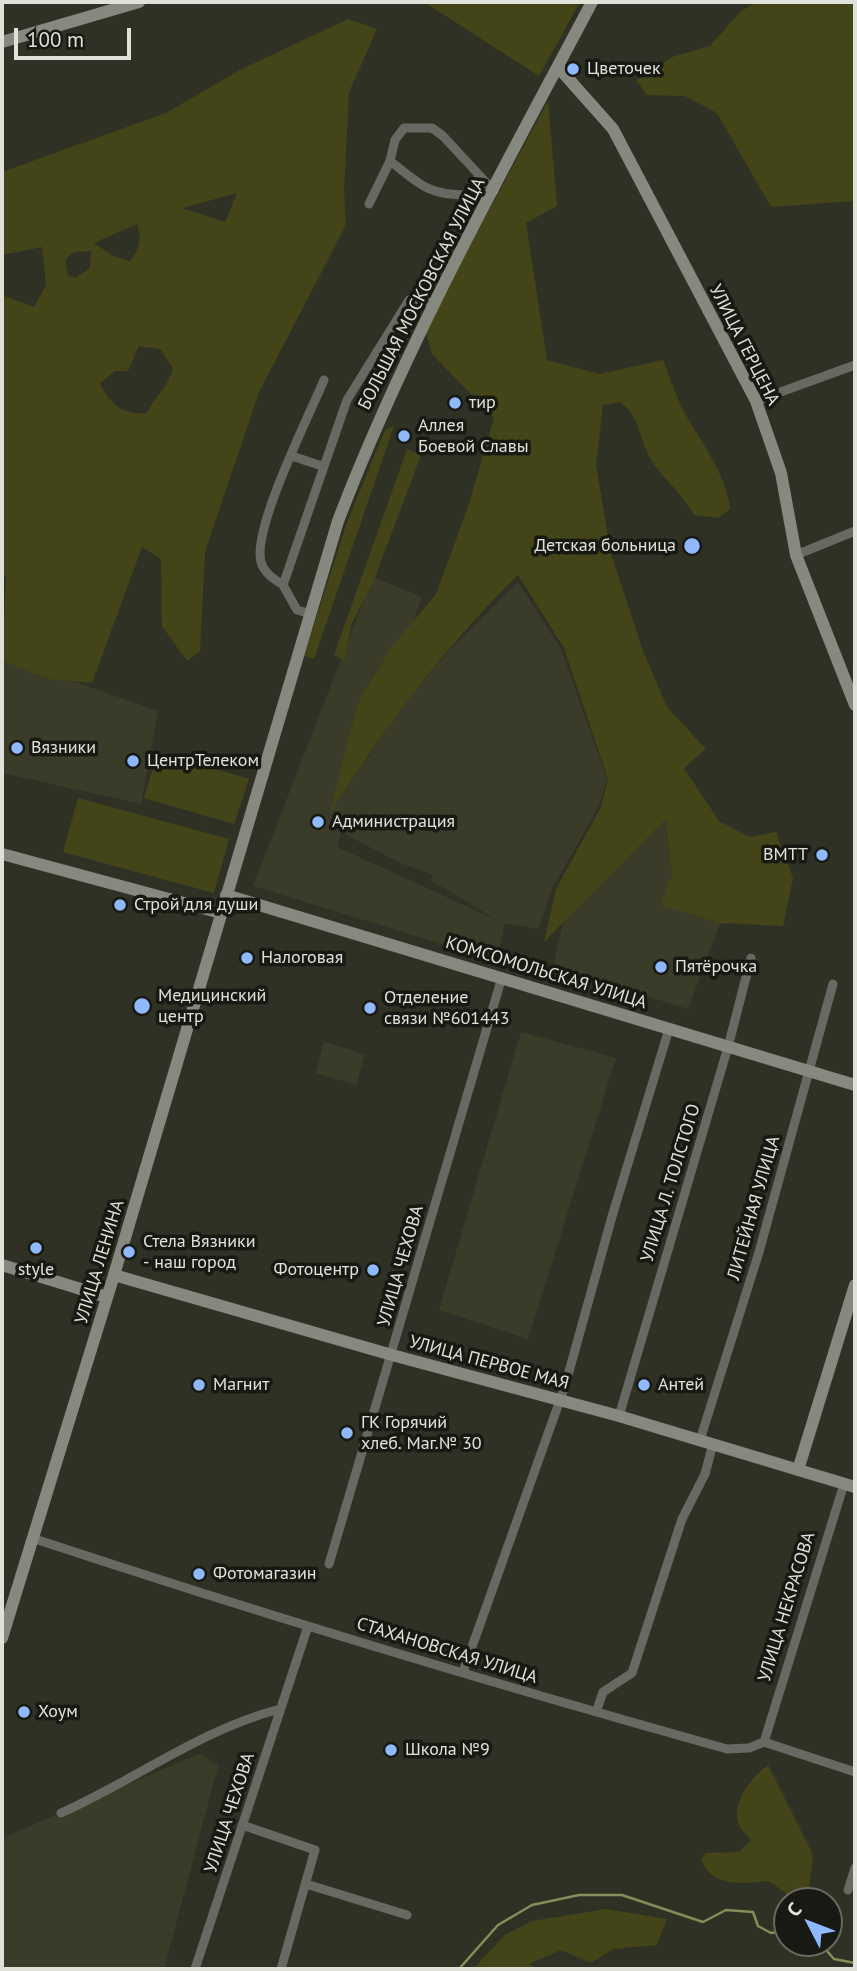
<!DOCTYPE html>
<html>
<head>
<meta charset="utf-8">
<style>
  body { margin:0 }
  #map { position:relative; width:857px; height:1971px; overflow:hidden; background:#303125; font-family:"PT Sans",sans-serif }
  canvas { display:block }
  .frame { position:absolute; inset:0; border:4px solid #e0e1d9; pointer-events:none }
  .north { position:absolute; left:773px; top:1887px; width:70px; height:70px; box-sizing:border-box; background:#181913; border:2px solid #686962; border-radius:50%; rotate:312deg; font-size:19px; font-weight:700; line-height:28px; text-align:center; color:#e0e1d9 }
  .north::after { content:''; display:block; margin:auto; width:24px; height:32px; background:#90b8fd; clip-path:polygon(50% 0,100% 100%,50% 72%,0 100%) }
  .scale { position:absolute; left:14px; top:28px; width:117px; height:32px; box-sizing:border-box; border:4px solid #e0e1d9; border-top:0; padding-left:9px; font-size:21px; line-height:24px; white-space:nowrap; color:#e0e1d9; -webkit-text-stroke:5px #181913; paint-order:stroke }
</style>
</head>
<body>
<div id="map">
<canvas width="857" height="1971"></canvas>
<div class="frame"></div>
<div class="north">С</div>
<div class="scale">100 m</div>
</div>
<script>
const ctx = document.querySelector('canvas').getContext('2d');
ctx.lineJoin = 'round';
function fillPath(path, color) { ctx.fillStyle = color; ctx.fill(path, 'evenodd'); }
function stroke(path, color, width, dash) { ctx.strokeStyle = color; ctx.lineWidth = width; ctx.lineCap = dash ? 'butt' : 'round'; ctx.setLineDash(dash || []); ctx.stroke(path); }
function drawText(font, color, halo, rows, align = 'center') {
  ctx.font = font + ' "PT Sans",sans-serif'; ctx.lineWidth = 7; ctx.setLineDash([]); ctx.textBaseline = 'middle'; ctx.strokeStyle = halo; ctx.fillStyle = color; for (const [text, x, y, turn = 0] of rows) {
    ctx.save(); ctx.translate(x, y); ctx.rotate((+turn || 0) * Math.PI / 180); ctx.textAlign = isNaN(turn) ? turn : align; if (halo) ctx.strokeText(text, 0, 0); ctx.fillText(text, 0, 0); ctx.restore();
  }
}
fillPath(new Path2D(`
  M373,577L422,597L363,770L371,751L409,698L448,652L518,582L561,649L607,779L599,806L553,887L538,929L505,923L497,961L253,886ZM341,832L400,863L432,874V881L499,921L337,847Z
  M2,656L158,711L141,804L2,773Z
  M666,819L672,875L703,917L720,923L688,1009L553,967L563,923Z
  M521,1032L616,1058L528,1339L439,1310Z
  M324,1042L365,1054L356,1085L316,1073Z
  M201,1753L218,1766L164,1969H2V1838Z`), '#3a3c29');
fillPath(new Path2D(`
  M424,2H580L539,76Z
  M756,2H855V201L771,207L717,113L685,96L647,95L636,80L672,57L710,46L740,12Z
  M348,19L377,29L349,92L344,191L346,225L259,392L205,552L200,651L187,661L162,626L161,559L142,547L92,683L49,679L2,661L6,578L2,573V295L34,307L46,285L42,247L2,255V172L166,113L240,70ZM237,193L225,222L182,208H183ZM137,224C142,239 140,249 130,261L113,256L94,243ZM91,251L90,268L76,278L68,275L65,260L74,252ZM139,346L160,349L173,368C169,386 155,396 147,413C123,415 110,405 100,383L115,371H128Z
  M548,101L557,206L526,223L547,360L599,374L663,360C669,375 674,391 681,406C698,439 726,471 730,509L718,518L694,515C681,491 659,476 648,454C638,433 640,417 620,402L603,405L596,465L611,554L642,648L667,707L706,749L684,768L719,821L750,837L776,832L793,878L783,926L720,923L661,905L672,875L666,819L544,942L556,889L601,807L608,779L564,648L518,575C445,647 385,726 330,813L358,703L391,648L436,594L468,507L494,418L432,354L425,329Z
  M394,426L314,659L304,656L346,525L385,430Z
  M407,449L421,455L374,580L352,623L344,660L334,655Z
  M158,752L249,779L234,824L144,798Z
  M78,798L229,839L214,893L63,852Z
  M768,1765L813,1855L809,1889L795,1900L769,1881C744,1883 711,1889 701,1859L706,1853L739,1852L751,1840C748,1836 742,1831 740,1827C729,1805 752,1776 768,1765Z
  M606,1909L667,1919L657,1945L613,1949L591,1963L561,1950L529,1964L539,1969H473L505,1935L532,1921Z`), '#434518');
stroke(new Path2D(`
  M796,1943L827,1951L834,1959L855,1963
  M459,1969L498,1925L532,1905L579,1895H622L703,1922L726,1910L753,1912L758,1926L771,1933L787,1931`), '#898c58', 2.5);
stroke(new Path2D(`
  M390,161C420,184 427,195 466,195L479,176
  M369,204L390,161L395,140L404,128H432L443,136L494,191
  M756,401L855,365
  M292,456L322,466
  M796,555L855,531
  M283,585C274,579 264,573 261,562C252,529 309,416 324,380
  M308,613L297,610L283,585L347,400L409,300L435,303
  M619,1416L728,1047L751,958
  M700,1440L759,1252L833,984
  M32,1538C262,1614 494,1684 727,1749L749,1748L764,1742L855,1772
  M329,1564L502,977
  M463,1672L565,1386L613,1213L669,1029
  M596,1712L603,1692L632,1673L682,1519L705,1474L713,1444
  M764,1742L844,1484
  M61,1813C135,1780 202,1729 280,1709
  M242,1825L315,1850L281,1969
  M306,1884L407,1915
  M848,1890L855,1868
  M195,1969L308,1626`), '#686963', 9);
stroke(new Path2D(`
  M2,42L139,2
  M558,67L613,129L756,401L781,473L796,555L855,705
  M2,854L221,913
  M226,895L855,1085
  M2,1265L107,1297
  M114,1275L392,1355L619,1416L855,1487
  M798,1470L855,1285
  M2,1638L114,1275L338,521C407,341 502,172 592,2`), '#87887f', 12);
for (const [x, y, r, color] of [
  [573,69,7,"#90b8fd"],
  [455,403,7,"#90b8fd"],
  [404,436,7,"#90b8fd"],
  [692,546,9,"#90b8fd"],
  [17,748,7,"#90b8fd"],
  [133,761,7,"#90b8fd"],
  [318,822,7,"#90b8fd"],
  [822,855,7,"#90b8fd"],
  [120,905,7,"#90b8fd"],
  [247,958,7,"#90b8fd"],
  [661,967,7,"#90b8fd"],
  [142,1006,9,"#90b8fd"],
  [370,1008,7,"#90b8fd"],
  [36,1248,7,"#90b8fd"],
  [129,1252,7,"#90b8fd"],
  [373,1270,7,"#90b8fd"],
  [199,1385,7,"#90b8fd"],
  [644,1385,7,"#90b8fd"],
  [347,1433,7,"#90b8fd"],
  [199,1574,7,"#90b8fd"],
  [24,1712,7,"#90b8fd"],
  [391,1750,7,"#90b8fd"]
]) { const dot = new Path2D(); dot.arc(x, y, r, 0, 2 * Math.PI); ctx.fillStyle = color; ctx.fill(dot); stroke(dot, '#181913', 2.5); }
drawText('18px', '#e0e1d9', '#181913', [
  ["Цветочек",587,69],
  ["тир",469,403],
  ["Аллея",418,426],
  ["Боевой Славы",418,447],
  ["Детская больница",676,546,"right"],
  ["Вязники",31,748],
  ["ЦентрТелеком",147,761],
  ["Администрация",332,822],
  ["ВМТТ",808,855,"right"],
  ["Строй для души",134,905],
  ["Налоговая",261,958],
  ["Пятёрочка",675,967],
  ["Медицинский",158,996],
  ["центр",158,1017],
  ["Отделение",384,998],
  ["связи №601443",384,1019],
  ["Стела Вязники",143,1242],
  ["- наш город",143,1263],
  ["style",36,1270,"center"],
  ["Фотоцентр",359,1270,"right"],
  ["Магнит",213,1385],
  ["Антей",658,1385],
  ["ГК Горячий",361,1423],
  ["хлеб. Маг.№ 30",361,1444],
  ["Фотомагазин",213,1574],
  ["Хоум",38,1712],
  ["Школа №9",405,1750]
], 'left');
drawText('18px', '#e0e1d9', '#181913', [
  ["БОЛЬШАЯ МОСКОВСКАЯ УЛИЦА",422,294,-63],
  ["УЛИЦА ГЕРЦЕНА",744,345,63],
  ["КОМСОМОЛЬСКАЯ УЛИЦА",546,973,17],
  ["УЛИЦА Л. ТОЛСТОГО",671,1183,-73],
  ["ЛИТЕЙНАЯ УЛИЦА",754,1208,-74],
  ["УЛИЦА ЛЕНИНА",100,1262,-73],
  ["УЛИЦА ЧЕХОВА",401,1266,-74],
  ["УЛИЦА ПЕРВОЕ МАЯ",489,1363,15],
  ["УЛИЦА НЕКРАСОВА",787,1607,-73],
  ["СТАХАНОВСКАЯ УЛИЦА",447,1651,17],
  ["УЛИЦА ЧЕХОВА",230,1813,-72]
]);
</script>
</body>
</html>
